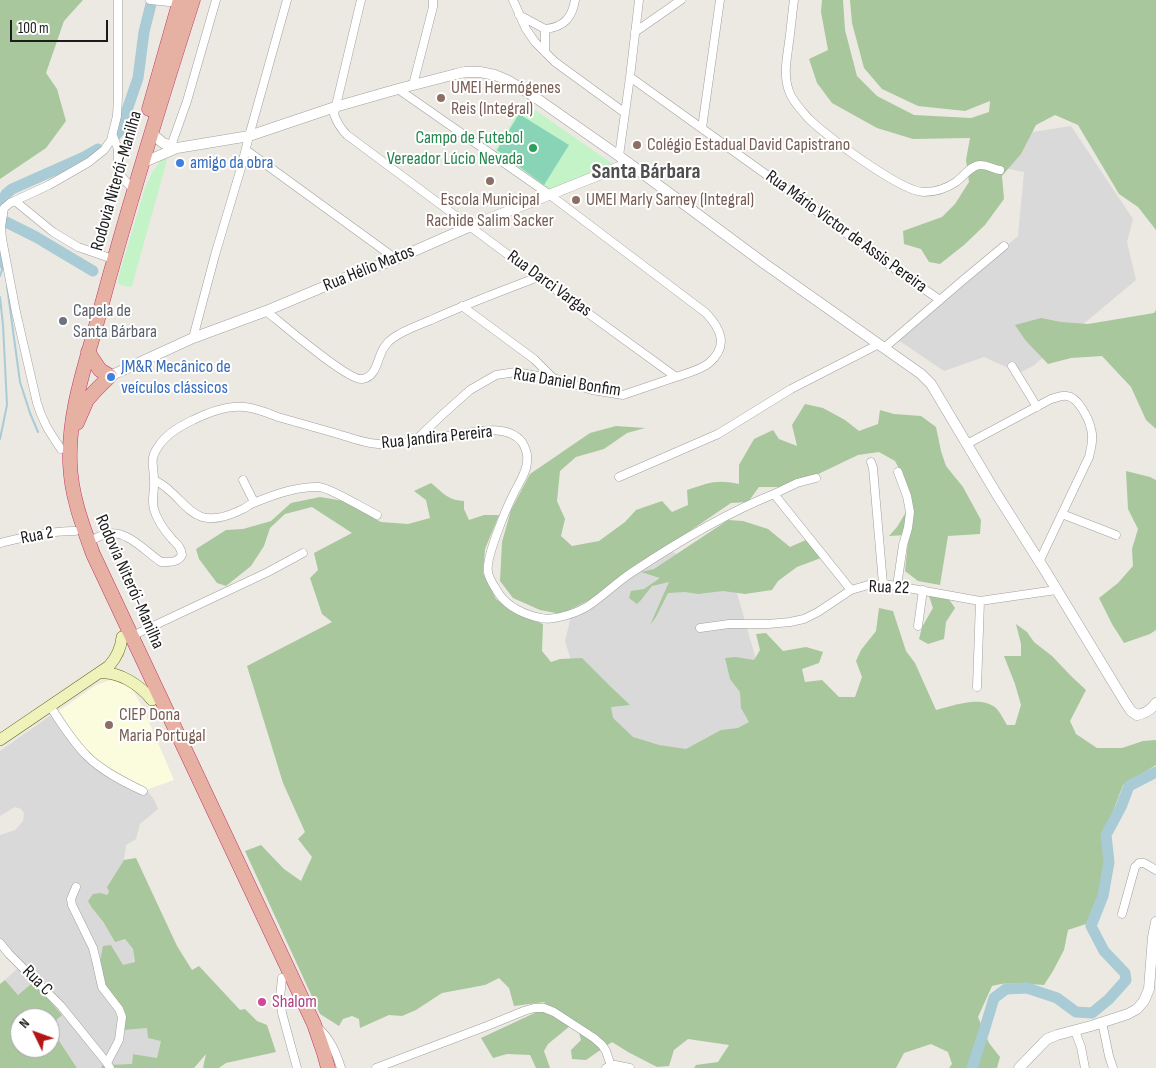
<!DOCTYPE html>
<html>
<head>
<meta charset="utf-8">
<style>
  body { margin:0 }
  #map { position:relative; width:1156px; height:1068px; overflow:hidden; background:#ece9e3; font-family:"Sofia Sans Condensed",sans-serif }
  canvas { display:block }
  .north { position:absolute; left:10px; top:1008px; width:50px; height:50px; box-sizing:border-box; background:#fff; border:1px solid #a4a4a4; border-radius:50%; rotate:312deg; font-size:14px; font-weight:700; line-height:20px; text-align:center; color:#1c1c1c }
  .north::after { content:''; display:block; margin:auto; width:18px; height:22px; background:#b31615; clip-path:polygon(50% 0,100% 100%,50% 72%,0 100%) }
  .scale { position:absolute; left:10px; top:20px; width:98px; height:22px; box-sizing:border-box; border:2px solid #1c1c1c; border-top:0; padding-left:6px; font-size:15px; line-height:18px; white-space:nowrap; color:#1c1c1c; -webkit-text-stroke:4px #fff; paint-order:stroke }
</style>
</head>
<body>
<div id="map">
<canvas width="1156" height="1068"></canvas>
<div class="north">N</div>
<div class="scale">100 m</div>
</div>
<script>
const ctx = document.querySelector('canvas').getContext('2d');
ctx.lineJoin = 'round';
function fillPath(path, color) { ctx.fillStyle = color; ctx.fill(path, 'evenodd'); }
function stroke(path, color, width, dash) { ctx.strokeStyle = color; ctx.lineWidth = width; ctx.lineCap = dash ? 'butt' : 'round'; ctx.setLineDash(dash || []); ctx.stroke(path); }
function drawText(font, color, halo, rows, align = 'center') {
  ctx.font = font + ' "Sofia Sans Condensed",sans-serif'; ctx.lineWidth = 4; ctx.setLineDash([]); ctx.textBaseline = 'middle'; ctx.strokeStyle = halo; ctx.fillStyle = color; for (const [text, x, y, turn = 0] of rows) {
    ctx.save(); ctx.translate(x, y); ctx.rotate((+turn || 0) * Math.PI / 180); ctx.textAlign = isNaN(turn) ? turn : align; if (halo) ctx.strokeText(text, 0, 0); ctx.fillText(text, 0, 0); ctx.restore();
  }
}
fillPath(new Path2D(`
  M1071,126L1133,219L1127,242L1136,280L1033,366L1019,373L984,357L944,371L898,340L1018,236L1024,172L993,166L994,138Z
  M671,551L735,586L768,701L743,742L664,761L590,721L565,641L584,563Z
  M59,711L77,739L90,755L146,789L155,801L158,809L140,824L136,839L126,845L124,860L107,887L109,892L107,895L101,893L92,908L104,923L125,939L133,949L135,962L123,966L111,945L147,1028L162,1040L157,1058L133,1054L132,1064L104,1065L101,1068H77L50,1027L62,1015L32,982L18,995L5,980L18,968L0,948V835L15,830L23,821L24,813L21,809L15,807L0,816V751L54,713Z`), '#dad9d9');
fillPath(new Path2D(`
  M110,680L130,686L142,706L174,780L143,791L105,770L77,739L59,711L96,685Z`), '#fbfbdd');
fillPath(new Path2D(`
  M0,0H83L64,21L46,73L57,89L66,121L46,148L0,179Z
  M822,0H843L845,30L857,76L877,96L914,115L971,118L989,112L990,101L965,111L918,106L882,89L864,68L852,23L850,0H1156V230L1138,207L1119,194L1078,125L1055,115L1036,125L1021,154L1002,176L1004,199L985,225L964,245L940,264L929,262L921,249L904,244L903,231L942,217L955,204L969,182L966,160L970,138L913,139L877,128L832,103L817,83L809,59L828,50L821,12Z
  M1156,310V429L1146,420L1131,387L1102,356L1071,358L1048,364L1026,341L1015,325L1041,318L1061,322L1088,324L1154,313Z
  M805,404L823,408L845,420L859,431L878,424L880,410L894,414L921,416L936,427L941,451L946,466L963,487L981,520L980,534L948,536L940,585L918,581L905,571L908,542L905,535L889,536L897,527L912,502L904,478L895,461L879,452L858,455L812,477L780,487H759L748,502L731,503L678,539L630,568L599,595L561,614L540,610L513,598L500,581L502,542L511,510L530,474L590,433L616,426L645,428L627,433L604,449L576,457L560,471L557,501L565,519L561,536L572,546L599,541L625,522L636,510L662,501L672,512L688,505L687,490C709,483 716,479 739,484V465L754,439L773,430L779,439L797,446L792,425Z
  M1126,471L1150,477L1156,480V630L1150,634L1124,643L1112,624L1099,598L1118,583L1133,566L1132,549L1138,529L1128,509Z
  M431,483C442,492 449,501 464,501V509L469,520L484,515H499L485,549L483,573L496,599L521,616L543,624L542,651L551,662L560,659L582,658L610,686L630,705L611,707L613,718L633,737L659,745L686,749L721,730L738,728L749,722L741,708L740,692L730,679L725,658L736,657L754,660L760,650L756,634L766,633L783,651L806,647L823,652L819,663L802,669L805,682L822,680L839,697H855L862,677L856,661L861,650L876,631L879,608L893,611L906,651L915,663L936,710C954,706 979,695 996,708C1000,712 1004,720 1007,725H1015L1021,705L1015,684L1004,656H1021V644L1016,624L1027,632L1034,642L1052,656L1071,676L1086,690L1070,721L1076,734L1097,748H1122L1143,741L1156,740V765L1123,785L1114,809L1102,838L1105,868L1099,893L1086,924L1068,930L1064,950L1053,971L1044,985C1027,984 1009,981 992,986L978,1017L989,1043L1000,1057L997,1068H949L952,1064L948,1052L931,1044L904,1053L896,1068H694L696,1065L718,1062L729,1045L688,1039L674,1050L669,1066L657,1067L628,1052L612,1042L586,1060L572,1059L571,1050L581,1040L579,1033L570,1026L548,1044L544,1051L550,1068H536L530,1055L507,1054L493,1058L481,1038L541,1010L545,1002L514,1006L509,988L499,978L485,985L442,993L416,1010L402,1016L389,1015L360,1028L359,1019L352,1016L343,1019L339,1026L320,1014L245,851L261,845L284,869L301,881L312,857L298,839L305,832L283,783L247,666L332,622L322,614L310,578L318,570L314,553L352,533L312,507L285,514L270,528L264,546L251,566L226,586L217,583L199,559L196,549L226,530L243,529L271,521L291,503L320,497L344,501L381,522L408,524L430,518L426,500L414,491Z
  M728,520L743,521L768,529L790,547L808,539L821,558L797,567L778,581L772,590L745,594L723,591L698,594L685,592L668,593L656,617L650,625L669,582L652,586L641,600L637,604L629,598L631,591L644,589L660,578L641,572L654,569Z
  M928,593L948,598L955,608L946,622L944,639L928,644L919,639L922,627L933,608Z
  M136,858L177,946L192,970L199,966L240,1010L245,1009L257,1021L267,1025L276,1052L226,1063L219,1068H203L206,1054L194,1068H101L103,1065L132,1064L133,1054L157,1058L161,1041L148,1038L147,1028L123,1030L124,1019L103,983L100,962L103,946L111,945L123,965L135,962L133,949L125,939L115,942L104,923L92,908L88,901L93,894L101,893L107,895L109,892L107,887L124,860Z
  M5,980L18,995L33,982L62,1015L50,1026V1018H20V1048H50V1027L77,1068H0V984Z`), '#a8c79c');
fillPath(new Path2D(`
  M524,102L614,165L550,190L494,152Z
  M166,157L167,159L164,171L132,286C127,287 122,287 118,282V278L145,188L152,173L162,158Z`), '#c4f3c8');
fillPath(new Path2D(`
  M519,114L569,145L544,185L497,150Z`), '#89d4b7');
stroke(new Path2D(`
  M0,276L4,264
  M7,286L20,382L30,413L38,432
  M0,297L3,325L7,405L0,439`), '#a8cbd6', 2);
stroke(new Path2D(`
  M116,135L124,126L126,113L138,78L144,32L152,0
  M2,202L6,194L12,189L84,157L98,149
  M0,219L36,237L93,271
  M0,252L4,264
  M972,1068L984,1031L994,998L1006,989L1027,988L1057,998L1076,1012L1092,1013L1109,999L1126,980L1125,973L1104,951L1091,926L1103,896L1109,862L1106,835L1121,807L1129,786L1156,772`), '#a8cbd6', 11);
const minor = new Path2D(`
  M150,0L179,3
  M361,0L334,114C337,123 341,129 347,135L538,277L676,377C687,373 701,370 709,363C729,346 721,329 706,313L550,195L398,89
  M513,0L526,29L535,42L555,62L625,113
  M794,0C792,14 791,28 789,42C787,58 783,75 789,91C792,101 802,111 809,119C827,136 901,192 924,192C935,192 947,188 956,182C963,177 972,164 981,165C987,165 994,169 1000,170
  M519,15L545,29
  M635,32L681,0
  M545,52V29C564,27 572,18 575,0
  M630,77L792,193L885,262L940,300
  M413,85L433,7V0
  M702,128L720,0
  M113,136L118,149V169L121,176L129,185
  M171,146L187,101L216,0
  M246,150L396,259
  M619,156L630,77L639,0
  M15,201L53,232L78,247L107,257
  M462,306L534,359L553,378
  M266,311C280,322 348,381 362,379C378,377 377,356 385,346C387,343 390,340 393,338C404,330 419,325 431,320C466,304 502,291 538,277
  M193,338L215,255L241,168L249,136L287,0
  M884,348L962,281L1004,246
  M1012,366L1037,407
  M418,438L442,415L470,390L496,375L516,372L548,378H553L592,390L623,395L676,377
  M967,444L1051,399C1056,398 1061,395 1067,396C1078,397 1089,419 1091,429C1094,438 1091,448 1089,457L1039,562
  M61,449C50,433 43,423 37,403L16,312L2,239L1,227L4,208L10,203L49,185L89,162L104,150L111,140L117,116L118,96V0
  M871,462L873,468L883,584
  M619,477L718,434L791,389L879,344
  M154,480C160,483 165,486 170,491C180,499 189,513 202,517C215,521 231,515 243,509C247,507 251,503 256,502C275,494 298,486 319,487C331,488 364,509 377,515
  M243,480L254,502
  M774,494L797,483L816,478
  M1062,514L1116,535
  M89,542C94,539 100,535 107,534C126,529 146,552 161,562C169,562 178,563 182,555C181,547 177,544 172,539C164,530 157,521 154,509C151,500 155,490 154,480C154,466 149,459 158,447C166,434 180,426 193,420C209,412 227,405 245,407C256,408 268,413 278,417C296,422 313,427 331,432C346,436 362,443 378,444C388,445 398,445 408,442C411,441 414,439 417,439C426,436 437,438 447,436C469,434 505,421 522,442C525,447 528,455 527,461C527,472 519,483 514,493C507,507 485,558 488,572C489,580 495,587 499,594C508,607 525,615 541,618C553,621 577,613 588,606C603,596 616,583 631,573C676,543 724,514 774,494L851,590
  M0,543C25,537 49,531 75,531
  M897,586L903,545L908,528L910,512L907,496L898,472
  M918,626L923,590
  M700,628L729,624H768L790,622L804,619L818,612L851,590L868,585L883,584L897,586L980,601L1056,590
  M132,636L268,572L303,553
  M977,687L980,601
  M50,706C61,723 72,741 87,756C102,771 124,782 143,791
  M76,887L71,899L72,905L93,948L96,960L102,987L119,1009L122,1017L119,1040L107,1063
  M1122,914L1135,867L1139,863H1144L1156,870
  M0,943L9,954L61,1006L107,1063L110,1068
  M282,978L280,998L282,1013L297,1068
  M1102,1022L1109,1056L1113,1068
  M317,1027C330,1038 336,1052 341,1068
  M1075,1031L1081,1047L1085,1068
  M376,1068L487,1026L524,1011L534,1008H544L554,1012L594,1038L602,1045L606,1051L611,1066
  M606,1068L615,1065L630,1068`);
const tertiary = new Path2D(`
  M151,133L163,143L177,148
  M142,163L177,148L249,136L335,107L398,89L456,74L465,72H480L495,75L507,80L529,93L619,156L765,264L921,374L931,384L996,493L1046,572L1125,702L1131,711L1137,715C1146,713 1151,710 1156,703
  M110,376L193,338L266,311L347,277L396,259L471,226L629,163
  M1019,1068L1047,1039L1057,1035L1091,1026L1128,1014L1137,1009L1144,1001L1149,989L1153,937L1156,922`);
const secondary = new Path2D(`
  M99,673C119,671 140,685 152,700
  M0,740L109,666C117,657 121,649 122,637`);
const trunk = new Path2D(`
  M193,0C160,103 128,207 100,311C87,361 68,410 70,463C71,495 82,524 93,554L314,1024L324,1053L328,1068
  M149,109L180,0
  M77,423L87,400L95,391L110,376L100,370L88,352`);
stroke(minor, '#a0a0a0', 9);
stroke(tertiary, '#a0a0a0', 11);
stroke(secondary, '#5c6610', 12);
stroke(trunk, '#c43666', 15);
stroke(minor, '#fff', 8);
stroke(tertiary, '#fff', 10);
stroke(secondary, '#eff2bb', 11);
stroke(trunk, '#e6b1a2', 14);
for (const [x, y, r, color] of [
  [441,98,5,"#8d6e63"],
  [637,145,5,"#8d6e63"],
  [533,148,5,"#2e9e5b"],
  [180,163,5,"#3f7fe0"],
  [490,181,5,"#8d6e63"],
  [576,200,5,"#8d6e63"],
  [63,321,5,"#6b7280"],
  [111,377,5,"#3f7fe0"],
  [109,725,5,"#8d6e63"],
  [262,1002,5,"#d1479c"]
]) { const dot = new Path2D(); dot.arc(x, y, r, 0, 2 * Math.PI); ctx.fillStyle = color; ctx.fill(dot); stroke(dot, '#fff', 2); }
drawText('18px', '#785e54', '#fff', [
  ["UMEI Hermógenes",451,88],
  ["Reis (Integral)",451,109],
  ["Colégio Estadual David Capistrano",647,145],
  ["Escola Municipal",490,200,"center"],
  ["Rachide Salim Sacker",490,221,"center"],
  ["UMEI Marly Sarney (Integral)",586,200],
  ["CIEP Dona",119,715],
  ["Maria Portugal",119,736]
], 'left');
drawText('18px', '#27864d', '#fff', [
  ["Campo de Futebol",523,138],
  ["Vereador Lúcio Nevada",523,159]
], 'right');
drawText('18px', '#366cbe', '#fff', [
  ["amigo da obra",190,163],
  ["JM&R Mecânico de",121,367],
  ["veículos clássicos",121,388]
], 'left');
drawText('18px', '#1c1c1c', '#fff', [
  ["Rodovia Niterói-Manilha",117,181,-74],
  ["Rua Mário Victor de Assis Pereira",846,232,36],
  ["Rua Hélio Matos",369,269,-22],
  ["Rua Darci Vargas",549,284,36],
  ["Rua Daniel Bonfim",567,383,9],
  ["Rua Jandira Pereira",437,438,-6],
  ["Rua 2",37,536,-11],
  ["Rodovia Niterói-Manilha",129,582,66],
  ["Rua 22",889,588,2],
  ["Rua C",37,981,45]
]);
drawText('18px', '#5b616d', '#fff', [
  ["Capela de",73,311],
  ["Santa Bárbara",73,332]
], 'left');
drawText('18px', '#b23c85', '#fff', [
  ["Shalom",272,1002]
], 'left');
drawText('bold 22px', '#4f4f4f', '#fff', [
  ["Santa Bárbara",646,172]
]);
</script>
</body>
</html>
